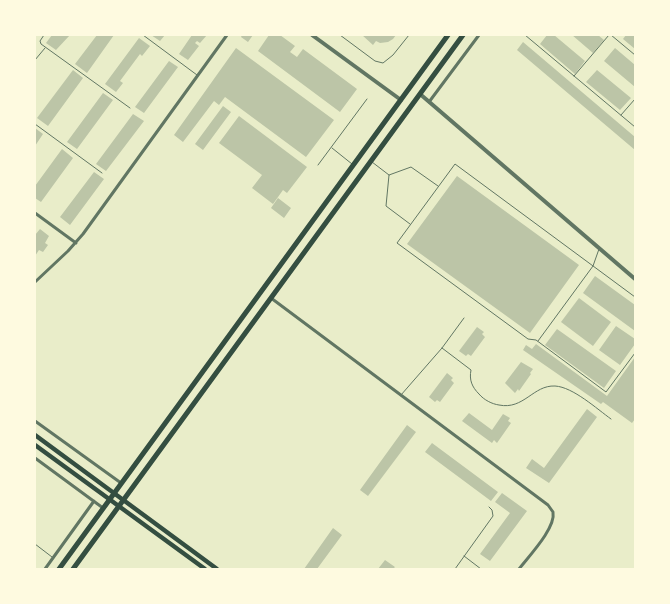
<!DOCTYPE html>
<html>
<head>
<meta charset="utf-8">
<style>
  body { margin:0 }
  #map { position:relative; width:670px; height:604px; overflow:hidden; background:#e9edc9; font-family:"Fira Sans",sans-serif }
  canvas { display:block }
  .frame { position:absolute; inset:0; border:36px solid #fefae0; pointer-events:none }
</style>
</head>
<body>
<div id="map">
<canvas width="670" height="604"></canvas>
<div class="frame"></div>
</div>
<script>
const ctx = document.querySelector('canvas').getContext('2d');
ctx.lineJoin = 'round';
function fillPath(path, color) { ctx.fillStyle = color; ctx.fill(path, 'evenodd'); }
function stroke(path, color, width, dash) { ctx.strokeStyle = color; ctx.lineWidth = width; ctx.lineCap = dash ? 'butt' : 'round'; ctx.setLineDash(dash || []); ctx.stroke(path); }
fillPath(new Path2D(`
  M52,35H70L56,50L46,43Z
  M97,35H114L87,73L75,64Z
  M151,35H165L160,41Z
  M192,35H207L200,43L197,41L195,43L199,46L188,60L179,54Z
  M242,35H253L248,42L241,37Z
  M269,35H280L295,46L290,52L297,57L303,49L357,89L340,112L258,51Z
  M362,35H396L393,39L388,42L380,43L376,41L373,45Z
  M547,35H554L585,61L575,74L540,44Z
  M572,35H598L604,40L593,53Z
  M626,35H635V49L623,39Z
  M139,38L150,46L142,56L140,54L120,81L123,83L116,92L105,84Z
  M523,42L635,137V150L517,50Z
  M236,48L334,120L306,157L225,97L219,105L214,101L183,142L174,135Z
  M615,48L635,65V87L604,61Z
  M169,61L178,67L144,113L135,107Z
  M73,70L83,78L48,126L37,118Z
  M597,70L631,98L620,110L586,82Z
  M103,93L113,100L77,149L67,142Z
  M223,106L231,112L203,150L195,144Z
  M133,114L144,121L106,171L96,164Z
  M239,116L307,167L287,193L283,190L273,204L252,188L262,175L219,143Z
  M35,128L43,134L35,146Z
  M62,149L73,158L41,202L35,198V186Z
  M94,172L104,179L70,225L60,217Z
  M457,176L579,265L530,333L407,244Z
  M278,198L291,208L284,218L271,208Z
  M40,229L49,236L45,243L48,245L43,252L39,250L35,256V235Z
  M595,276L635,305V331L583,293Z
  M579,298L611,322L593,346L561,322Z
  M616,326L635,339V344L620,365L599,350Z
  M477,327L484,332L482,334L485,337L471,356L468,354L466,356L459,351Z
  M557,329L616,371L604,388L545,345Z
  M536,344L607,396L635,357V419L632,423L603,402L601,404L523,350L526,345L532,349Z
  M521,362L533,369L530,373L531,374L519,391L518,389L515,393L505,383Z
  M447,373L453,378L451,380L454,383L440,402L437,400L435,402L429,397Z
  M587,409L597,417L549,483L526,468L532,459L544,468Z
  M469,413L492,430L503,414L510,418L508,421L511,423L497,443L494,440L492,443L462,421Z
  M407,425L416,432L368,496L360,490Z
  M432,443L498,492L491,501L425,452Z
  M502,493L527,511L490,561L480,554L510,513L495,502Z
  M333,528L342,535L317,569H304Z
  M385,560L395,567L393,569H378Z`), '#bcc5a7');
stroke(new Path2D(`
  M44,35L40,41L41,44L130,108
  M143,35L197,75
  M340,35L375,61L383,63L393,55L409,35
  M525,35L635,127
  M611,35L635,55
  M35,60L45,48
  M574,76L609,35
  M621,115L635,99
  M35,124L102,173
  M332,148L352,164
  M372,162L389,175
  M318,165L367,99
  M410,224L386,206L389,175L411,167L438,186
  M635,297L455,164L397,243L528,339L536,340L606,392L635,353
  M538,341L593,266L599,249
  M442,348L471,370C469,380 472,387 479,394C484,400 492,404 499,405C524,410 533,385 555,386C573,387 597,409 611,419
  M401,395L442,348L464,318
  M35,544L52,557
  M464,556L481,569
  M455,569L493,516L492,510L489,507`), '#617663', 1);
stroke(new Path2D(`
  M429,102L479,35
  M35,213L76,243
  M35,282L68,251L83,234L227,35
  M271,298L548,505L553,512C556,528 529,556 519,569
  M35,421L121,483
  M35,458L103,508
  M45,569L94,501`), '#617663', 3);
stroke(new Path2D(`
  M312,35L401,100
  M420,94L635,279`), '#617663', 4);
stroke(new Path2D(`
  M35,435L217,569
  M35,445L205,569`), '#344e41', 4.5);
stroke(new Path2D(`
  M59,569L448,35
  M73,569L463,35`), '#344e41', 5);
</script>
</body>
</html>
